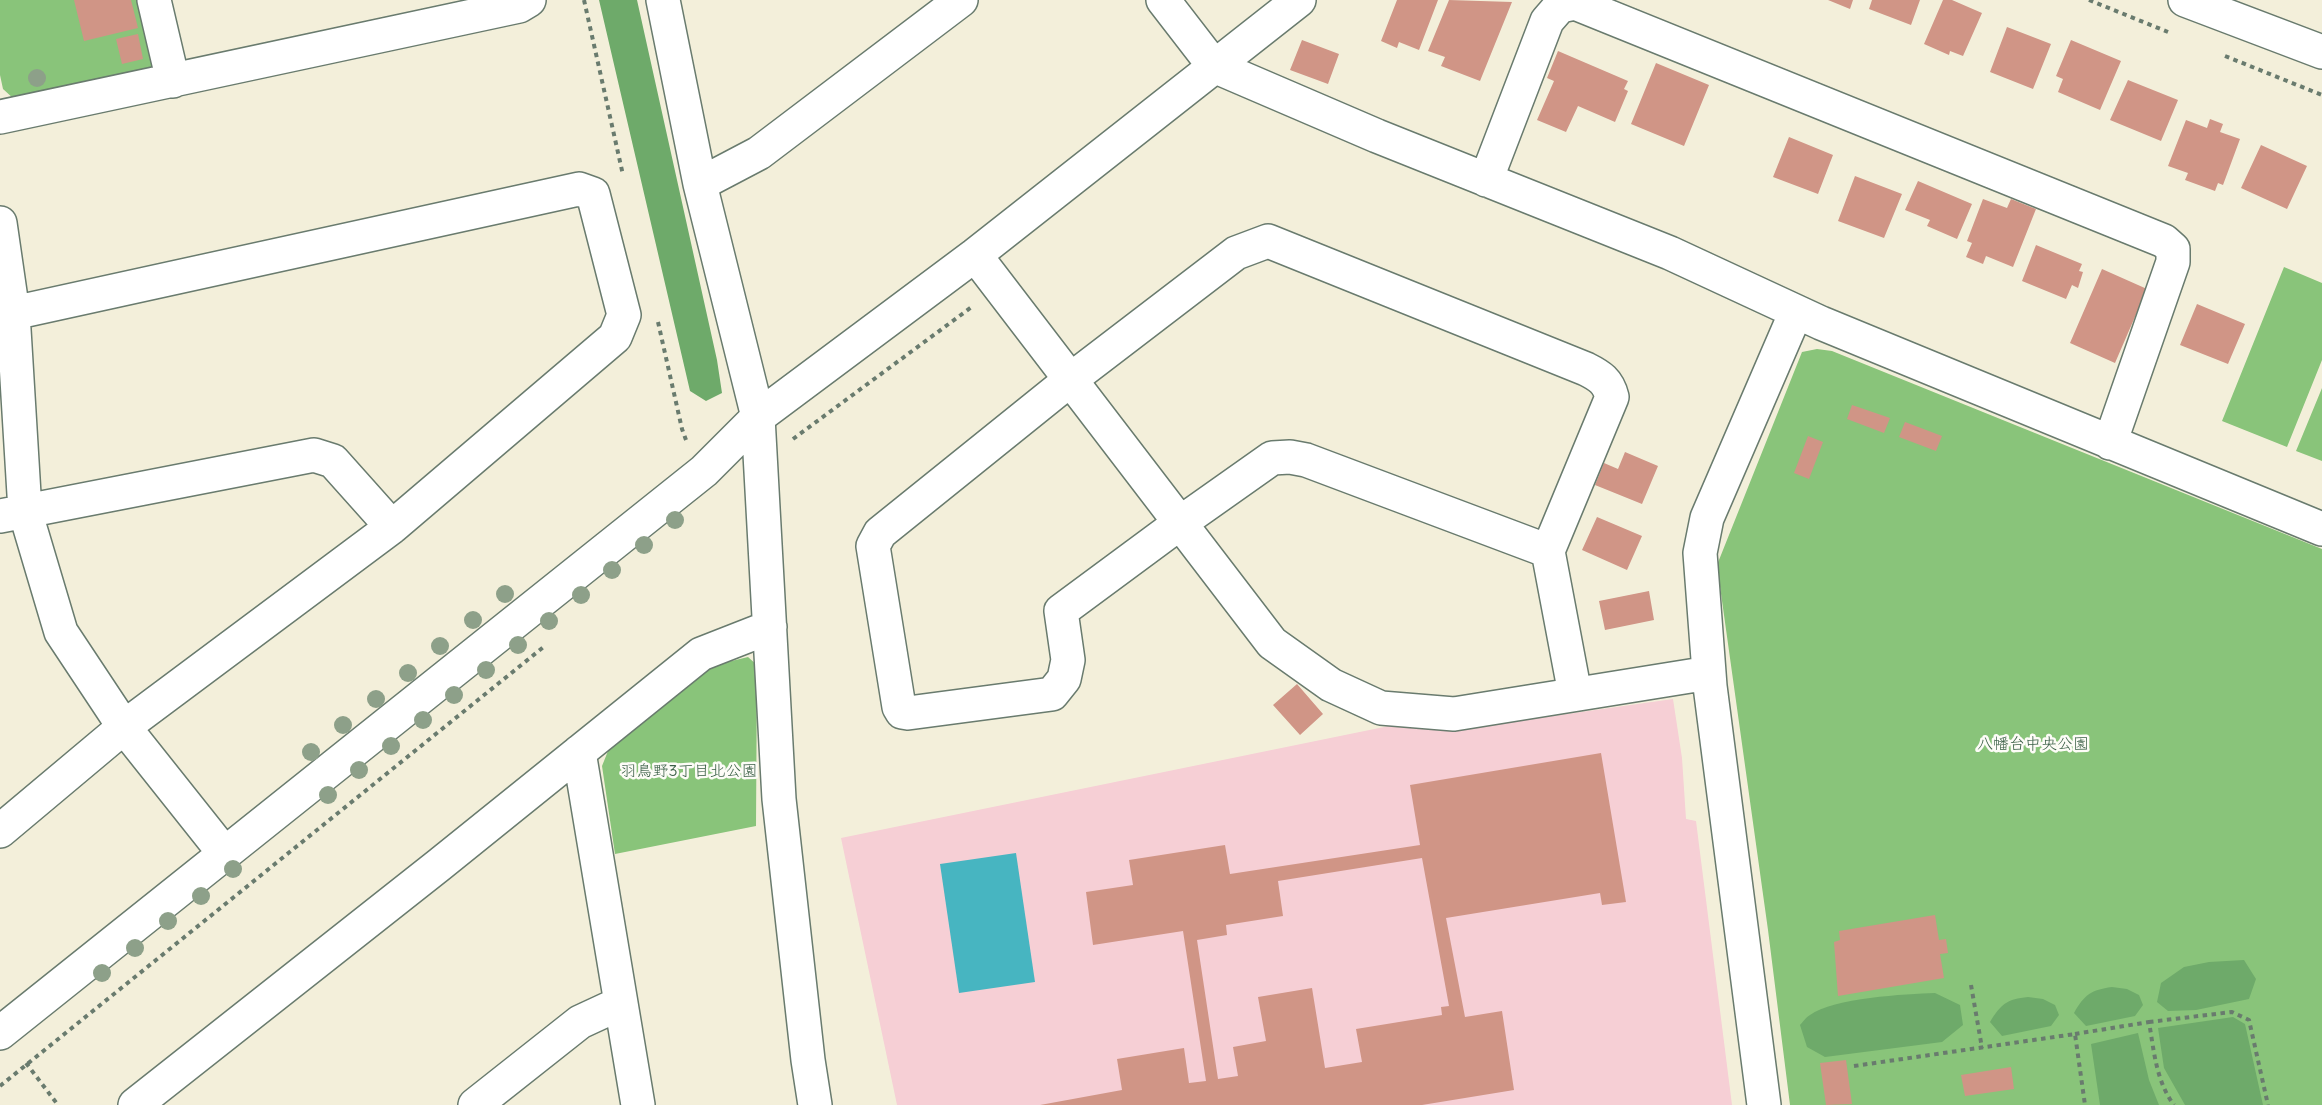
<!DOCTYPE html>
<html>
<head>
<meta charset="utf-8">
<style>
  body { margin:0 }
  canvas { display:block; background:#f3efda }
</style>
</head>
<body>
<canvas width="2322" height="1105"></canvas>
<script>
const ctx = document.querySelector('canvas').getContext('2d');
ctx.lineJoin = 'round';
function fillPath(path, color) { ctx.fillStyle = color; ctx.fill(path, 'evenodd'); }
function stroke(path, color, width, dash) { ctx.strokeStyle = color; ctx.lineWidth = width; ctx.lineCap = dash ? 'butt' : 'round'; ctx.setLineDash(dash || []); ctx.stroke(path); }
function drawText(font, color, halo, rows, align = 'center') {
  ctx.font = font + ' Delius,"Klee One",sans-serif'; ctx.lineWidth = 5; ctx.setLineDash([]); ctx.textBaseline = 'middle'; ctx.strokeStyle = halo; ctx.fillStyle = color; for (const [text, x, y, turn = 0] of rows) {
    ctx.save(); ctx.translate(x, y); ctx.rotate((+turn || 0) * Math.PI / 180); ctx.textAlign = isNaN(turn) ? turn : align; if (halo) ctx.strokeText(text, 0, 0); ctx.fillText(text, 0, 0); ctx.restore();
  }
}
fillPath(new Path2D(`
  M1673,699L1682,758L1686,819L1696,821L1732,1105H897L841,838L1389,726L1447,731Z`), '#f6cfd5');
fillPath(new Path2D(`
  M0,0H142L155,61L146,73L14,99L3,89L0,75Z
  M2284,267L2322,283V360L2287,447L2222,421Z
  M1817,349L1832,351L2322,549V1105H1790L1768,930L1717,565L1802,352Z
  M2322,388V461L2296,451Z
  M748,657L757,665L756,826L615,854L602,766L610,746L715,665Z`), '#89c47a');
fillPath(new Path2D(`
  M599,0H637L717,360L722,393L706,401L690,391Z
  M2244,960L2256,979L2249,999L2196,1010L2168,1011L2157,1002L2161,983L2184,967L2209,962Z
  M2112,987L2127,989L2139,995L2143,1005L2135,1016L2086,1026L2074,1013C2085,994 2091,990 2112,987Z
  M1935,993L1960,1005L1963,1025L1942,1042L1825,1057L1807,1047L1800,1025C1803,1022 1806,1017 1810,1015C1833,998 1906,994 1935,993Z
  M2028,997L2043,999L2055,1005L2059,1015L2051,1026L2002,1036L1990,1022C2001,1004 2007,999 2028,997Z
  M2233,1017L2245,1024L2263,1105H2185L2164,1068L2158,1028Z
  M2138,1033L2149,1080L2159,1105H2100L2091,1044Z`), '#6eaa6a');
fillPath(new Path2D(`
  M1016,853L1035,982L959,993L940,864Z`), '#47b5c1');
fillPath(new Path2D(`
  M74,0H131L138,28L84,41Z
  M1397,0H1438L1419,50L1399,42L1397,48L1381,41Z
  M1449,0L1512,2L1480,81L1441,66L1445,57L1428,51Z
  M1828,0H1853L1850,9Z
  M1872,0H1920L1911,25L1869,9Z
  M1943,0H1952L1982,13L1963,56L1950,51L1949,55L1924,44Z
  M2007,27L2051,44L2033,89L1990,72Z
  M138,34L143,59L122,64L116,39Z
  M1302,40L1339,54L1328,84L1290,70Z
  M2071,40L2121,61L2100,110L2058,92L2063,79L2056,76Z
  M1558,51L1628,81L1624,89L1628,91L1615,122L1578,106L1566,132L1537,120L1554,81L1547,78Z
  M1656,63L1709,85L1684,146L1631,124Z
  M2128,80L2178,100L2161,141L2110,120Z
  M2210,119L2223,124L2220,132L2240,139L2223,185L2218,183L2215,191L2185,180L2188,173L2168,166L2186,120L2207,128Z
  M1789,137L1833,155L1818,194L1773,177Z
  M2261,145L2307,166L2287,209L2241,188Z
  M1855,176L1902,194L1884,238L1838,221Z
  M1918,181L1972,204L1957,239L1927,226L1930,220L1905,210Z
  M1983,199L2007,208L2011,199L2036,209L2013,267L1986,256L1983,264L1966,257L1972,243L1967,241Z
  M2036,245L2082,264L2079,271L2083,272L2078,288L2072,285L2066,299L2022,281Z
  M2102,269L2147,289L2115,363L2070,343Z
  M2197,304L2245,324L2228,364L2180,345Z
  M1852,405L1890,418L1884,433L1847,419Z
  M1905,422L1942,436L1936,451L1899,437Z
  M1808,436L1823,442L1809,479L1794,473Z
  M1625,452L1658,466L1642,504L1595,485L1604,463L1618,469Z
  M1597,517L1642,536L1627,570L1582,550Z
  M1649,591L1654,620L1605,630L1599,601Z
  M1297,684L1323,714L1300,735L1273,705Z
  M1601,753L1626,902L1602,905L1600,893L1446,918L1465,1017L1502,1011L1514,1090L1422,1105H1040L1122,1090L1117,1059L1184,1048L1189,1083L1206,1081L1183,931L1093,945L1086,892L1133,885L1129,860L1225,845L1230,874L1420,845L1410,785ZM1422,858L1449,1006L1441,1007L1442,1015L1356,1029L1362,1062L1325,1068L1312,988L1258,997L1266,1041L1233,1047L1238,1076L1218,1079L1197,940L1227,935L1226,925L1283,916L1278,881Z
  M1935,915L1939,940L1946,939L1948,953L1940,954L1944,978L1838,996L1834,942L1840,940L1839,931Z
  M1846,1060L1852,1104L1826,1105L1820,1063Z
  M2011,1067L2014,1089L1965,1096L1961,1075Z`), '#d09586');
const minor = new Path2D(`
  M154,0L173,81
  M663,0L700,184L758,417L779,799L808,1060L815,1105
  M1163,0L1214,66L1377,136L1670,253L1821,323L2322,529
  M2185,0L2322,52
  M0,117L519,6L529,0
  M1486,180L1547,21L1560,6L1575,3L2164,241L2173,249V262L2110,443
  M700,184L759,153L961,0
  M0,223L13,313L25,511L61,632L124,727L225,854
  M975,255L1272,643L1331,685L1381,708L1454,714L1709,673
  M0,316L579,189L593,194L624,315L615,337L392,527L124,727L0,831
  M0,516L314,455L333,461L392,527
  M1548,551L1306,460L1290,457L1272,458L1180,523L1061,611L1068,660L1064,679L1052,694L908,713L902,712L899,707L873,546L880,533L1070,380L1236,253L1268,241L1586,369C1600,376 1608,381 1612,397L1548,551L1575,694
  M579,752L638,1105
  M0,1033L704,471L758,417L975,255L1299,0
  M135,1105L439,865L701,654L770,627
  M475,1105L580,1022L621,1003
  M1764,1105L1710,686L1700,553L1707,518L1796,312`);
stroke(minor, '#697b6e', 36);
stroke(new Path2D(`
  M584,0L623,175
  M2089,0L2168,32
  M2225,56L2322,95
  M658,322L682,429L686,440
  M793,439L973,306
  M1971,985L1982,1048
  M2149,1022L2232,1012L2249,1020L2268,1105
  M2075,1034L2149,1022C2154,1051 2156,1081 2174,1105
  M26,1063L58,1105
  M1854,1066L2075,1034L2085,1105
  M0,1086L546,645`), '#697b6e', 4, [4.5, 4.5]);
stroke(minor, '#fff', 33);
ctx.fillStyle = '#8da089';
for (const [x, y] of [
  [37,78],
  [675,520],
  [644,545],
  [612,570],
  [505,594],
  [581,595],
  [473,620],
  [549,621],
  [518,645],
  [440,646],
  [486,670],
  [408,673],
  [454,695],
  [376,699],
  [423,720],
  [343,725],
  [391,746],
  [311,752],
  [359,770],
  [328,795],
  [233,869],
  [201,896],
  [168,921],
  [135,948],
  [102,973]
]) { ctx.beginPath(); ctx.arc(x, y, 9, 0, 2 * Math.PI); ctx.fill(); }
drawText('16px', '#3a5f46', '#fdfcf7', [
  ["八幡台中央公園",2033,744],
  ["羽鳥野3丁目北公園",689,771]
]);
</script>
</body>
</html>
